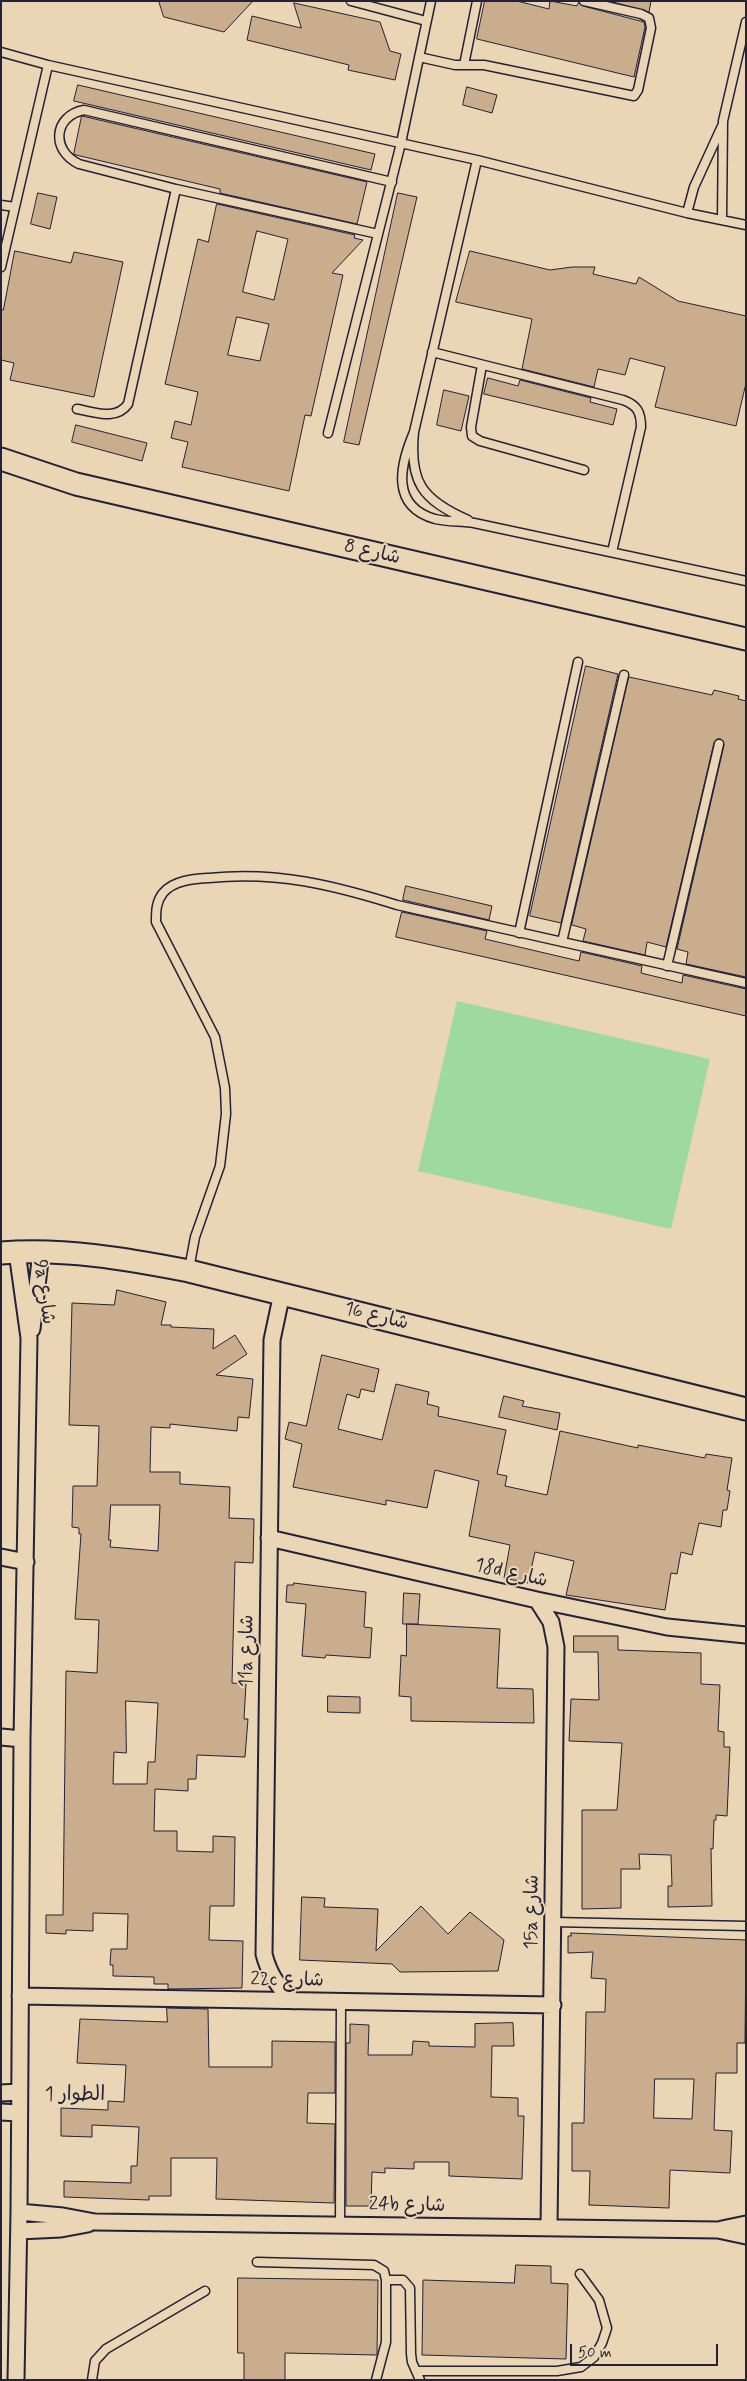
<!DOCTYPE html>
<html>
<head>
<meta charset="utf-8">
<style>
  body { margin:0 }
  #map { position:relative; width:747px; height:2381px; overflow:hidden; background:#ead6b4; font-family:Mynerve,sans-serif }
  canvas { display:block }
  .frame { position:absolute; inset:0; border:2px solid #22223b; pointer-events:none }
  .scale { position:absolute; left:570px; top:2344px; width:148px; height:22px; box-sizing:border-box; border:2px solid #22223b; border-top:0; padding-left:6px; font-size:15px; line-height:18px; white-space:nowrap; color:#22223b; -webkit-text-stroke:4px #ead6b4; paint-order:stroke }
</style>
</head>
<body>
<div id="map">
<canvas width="747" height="2381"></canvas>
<div class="frame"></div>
<div class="scale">50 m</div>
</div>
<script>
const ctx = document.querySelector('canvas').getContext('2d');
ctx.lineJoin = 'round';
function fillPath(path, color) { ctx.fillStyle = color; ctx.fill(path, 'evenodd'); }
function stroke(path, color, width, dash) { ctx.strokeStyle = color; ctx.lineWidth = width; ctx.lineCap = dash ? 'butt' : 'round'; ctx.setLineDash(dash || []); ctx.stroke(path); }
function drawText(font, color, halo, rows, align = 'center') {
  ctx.font = font + ' Mynerve,"Playpen Sans Arabic",sans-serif'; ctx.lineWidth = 4; ctx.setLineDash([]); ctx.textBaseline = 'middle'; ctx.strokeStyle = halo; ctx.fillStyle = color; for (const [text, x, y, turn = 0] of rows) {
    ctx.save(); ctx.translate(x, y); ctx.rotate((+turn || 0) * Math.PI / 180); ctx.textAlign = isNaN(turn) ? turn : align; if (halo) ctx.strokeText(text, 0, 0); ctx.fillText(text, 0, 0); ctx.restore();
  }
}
fillPath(new Path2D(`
  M457,1001L710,1059L671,1229L418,1171Z`), '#9ed9a0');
const building = new Path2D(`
  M159,1H253L224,32L164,17Z
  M485,1H517L549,9L550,1L577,6L579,1L583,6L644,22L645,27L634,77L477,39Z
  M610,1H651L649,12Z
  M294,3L380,22L390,51L401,54L395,80L348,70L349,65L247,40L252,16L301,28Z
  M78,85L375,154L371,170L74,101Z
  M467,87L497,95L492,113L463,105Z
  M82,116L367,182L357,224L220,193V189L76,155L74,154Z
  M38,193L57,197L50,229L31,224Z
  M398,193L417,197L359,445L344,442Z
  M217,204L355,235L354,238L363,240L332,273L343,275L311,416L305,415L289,491L182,467L188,442L171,438L175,421L191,425L198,392L165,384L198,239L208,242ZM257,231L288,239L274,300L243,292ZM237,317L269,324L260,361L228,355Z
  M15,251L71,263L74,252L123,262L94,397L10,380L14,363L1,360V310H3Z
  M470,251L550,270L572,267H595L593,274L636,284L639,277L678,301L746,316V383L736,426L655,407L665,367L630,358L625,375L598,369L594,387L522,369L532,319L456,302Z
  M488,378L518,386L520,380L591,398L590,402L617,409L613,425L484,394Z
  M444,390L469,396L461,431L437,425Z
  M76,425L147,443L142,461L72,442Z
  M586,666L618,674L561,923L530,916Z
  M629,677L712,695L714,690L739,696L738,699L746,701V977L686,964L688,952L677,949L724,745L721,739H717L714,743L666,947L647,942L645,955L583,941L586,929L572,925Z
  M406,886L492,906L489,920L403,900Z
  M402,912L487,931L485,939L579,961L581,952L642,966L641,973L682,983L683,975L746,989V1016L396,937Z
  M117,1290L166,1302L161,1325H171V1327L214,1329L213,1349L235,1335L247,1354L216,1375L253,1379L249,1418L238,1417L237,1431L170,1424V1428L151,1427L150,1472H180V1484L230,1487L229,1518L254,1519L253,1563L235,1562L232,1683L246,1684L244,1719H248L245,1757L197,1755L196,1779H188V1791L155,1789L154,1831H177V1851L213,1852V1836L235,1837L234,1906H210L209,1940L243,1941L242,1988L168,1989V1984H154V1977L113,1976V1965H110L111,1949H127L128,1914L93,1913V1931L66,1930V1934L46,1933V1915H63L66,1671L97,1673L99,1620L75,1619L81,1534H79V1528L72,1527L73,1486H97L99,1426L69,1425L72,1303L114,1305ZM111,1505H160L158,1551L110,1547L111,1540H109ZM126,1701L158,1703L155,1762H148L147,1784H113L114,1752L126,1753Z
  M322,1355L379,1369L374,1392L361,1389L359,1398L347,1394L338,1429L382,1440L396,1384L429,1392L427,1404L439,1407L438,1416L506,1430L497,1474L507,1476L505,1486L547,1495L560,1431L638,1448V1445L705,1458L706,1454L732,1458L727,1490L730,1491L727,1510H723L721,1527L699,1523L692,1555L681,1552L677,1574L671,1573L665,1610L566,1595L574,1561L535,1552L528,1583L504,1578L510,1545L469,1536L479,1481L435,1470L427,1508L386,1500V1505L293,1487L302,1444L285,1439L289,1422L306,1426Z
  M504,1396L524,1401L522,1406L560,1413L557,1430L499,1417Z
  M294,1583L366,1592L364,1627L372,1628L370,1658L326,1655L325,1658L302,1656L306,1604L286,1602L287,1585H293Z
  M404,1593L420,1594L418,1624H403Z
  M407,1624L500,1629L497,1688L533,1689L534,1723L411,1721V1697L399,1696L401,1655L406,1656Z
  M574,1636H618V1650L701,1653V1684L720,1685L718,1731L724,1732V1747H730L727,1816L716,1815V1820H714L713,1849L711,1848L712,1906L668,1907V1886H672L671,1855L639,1854L640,1869H621V1908L582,1909V1810H617L622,1743L569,1741L571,1699L599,1700L598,1652H574Z
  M328,1696L360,1697V1713L328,1712Z
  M302,1897L325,1898L324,1907L378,1909L376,1951L421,1906L448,1934L470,1912L504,1940L498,1971L400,1972L392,1964L300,1960Z
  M571,1933L746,1940L745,2043H737V2073H716L714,2130L732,2131L730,2173L670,2170L669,2208L589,2205L590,2171H572V2123H584L586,2012H605L606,1979L591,1978L593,1952L568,1953V1936H571ZM655,2079H694L692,2119L654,2118Z
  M167,2008L208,2009L209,2067H272V2041L335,2042V2093H308L307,2123L335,2124L334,2203L216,2199L217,2158H171V2196H149V2200L64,2197V2181L131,2183V2166H137L139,2127L92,2125V2137L61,2136V2108L108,2110V2101L124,2102L126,2065L77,2063L80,2019L167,2022Z
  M513,2023L514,2046H492L491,2097L518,2098V2116H524L522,2179L449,2176V2162H414V2169L385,2168V2173L372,2172L371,2206H346V2043H350V2024L369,2025L368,2055H412L413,2041L429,2042V2046L475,2047V2024Z
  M516,2265L551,2266V2283L568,2284L566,2359L422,2355L423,2280L514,2283Z
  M238,2278L378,2280L377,2355L285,2353V2380H244V2353H238Z`);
fillPath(building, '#caad8c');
stroke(building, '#22223b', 1);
const lane = new Path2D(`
  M351,1L426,21
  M1,52L48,65L477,160L687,213L746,225
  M419,57L455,65H484L634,96L638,90L651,28L649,18L641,14L584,1
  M464,65L477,1
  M1,205L15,207
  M687,213L694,187L722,126
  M722,220L723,121L746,22
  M378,234L176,189L79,164C51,151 53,116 84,110L392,182
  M1,267L48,65
  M432,352L623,400C637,405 641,412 641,427L612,552
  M482,365L471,427L472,436L480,441L584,470
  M77,409C95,412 116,421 128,404L176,189
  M414,432C400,465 390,506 435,519C448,522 462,521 474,523L746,581
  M328,433L401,143L431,1
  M468,520C422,500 409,482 414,432L477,160
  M519,933L578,662
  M562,942L624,675
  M667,966L719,744
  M189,1269L195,1237L220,1166L226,1114L225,1088L215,1037L156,922C156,911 156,902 163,893C174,880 194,879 209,878C277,871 333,885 397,905L746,983
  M553,1922L746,1926
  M340,2226L341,2001
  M257,2262L374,2265L384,2271L386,2280V2342L376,2380
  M386,2280H403L410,2288L411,2354L412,2362L420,2380
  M416,2371H557L581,2367L594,2357L602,2343L607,2328L599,2300L580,2274
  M92,2380L95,2361L106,2349L205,2291`);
const street = new Path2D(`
  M282,1293L272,1340L264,1954C269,1974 278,1988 294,2001
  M32,1329L41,1252
  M269,1538L537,1600L667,1627L746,1635
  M1,1557L26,1562
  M537,1600L551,1622L556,1647L549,2228
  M1,1737L22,1739
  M20,1996L553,2005
  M1,2093L19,2092
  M1,2112L19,2113
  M19,2212L63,2216L95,2222L718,2230L746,2236
  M722,2229L746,2224
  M19,2231L61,2229L88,2224
  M16,2380L19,2212L22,1739L29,1338L17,1252`);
const secondary = new Path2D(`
  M1,459L76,484L746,639
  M1,1253C64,1248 127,1259 189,1271L746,1409`);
stroke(lane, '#22223b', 11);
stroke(street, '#22223b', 19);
stroke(secondary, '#22223b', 25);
stroke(lane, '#ead6b4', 8);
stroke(street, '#ead6b4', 15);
stroke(secondary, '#ead6b4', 21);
drawText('19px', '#22223b', '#ead6b4', [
  ["شارع 8",372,553,13],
  ["9a شارع",43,1292,82],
  ["شارع 16",376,1317,14],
  ["18d شارع",511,1574,13],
  ["11a شارع",248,1651,-89],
  ["15a شارع",533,1912,-89],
  ["22c شارع",287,1981,1],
  ["24b شارع",407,2206,1]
]);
drawText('20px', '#22223b', '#ead6b4', [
  ["الطوار 1",75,2096]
]);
</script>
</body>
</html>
